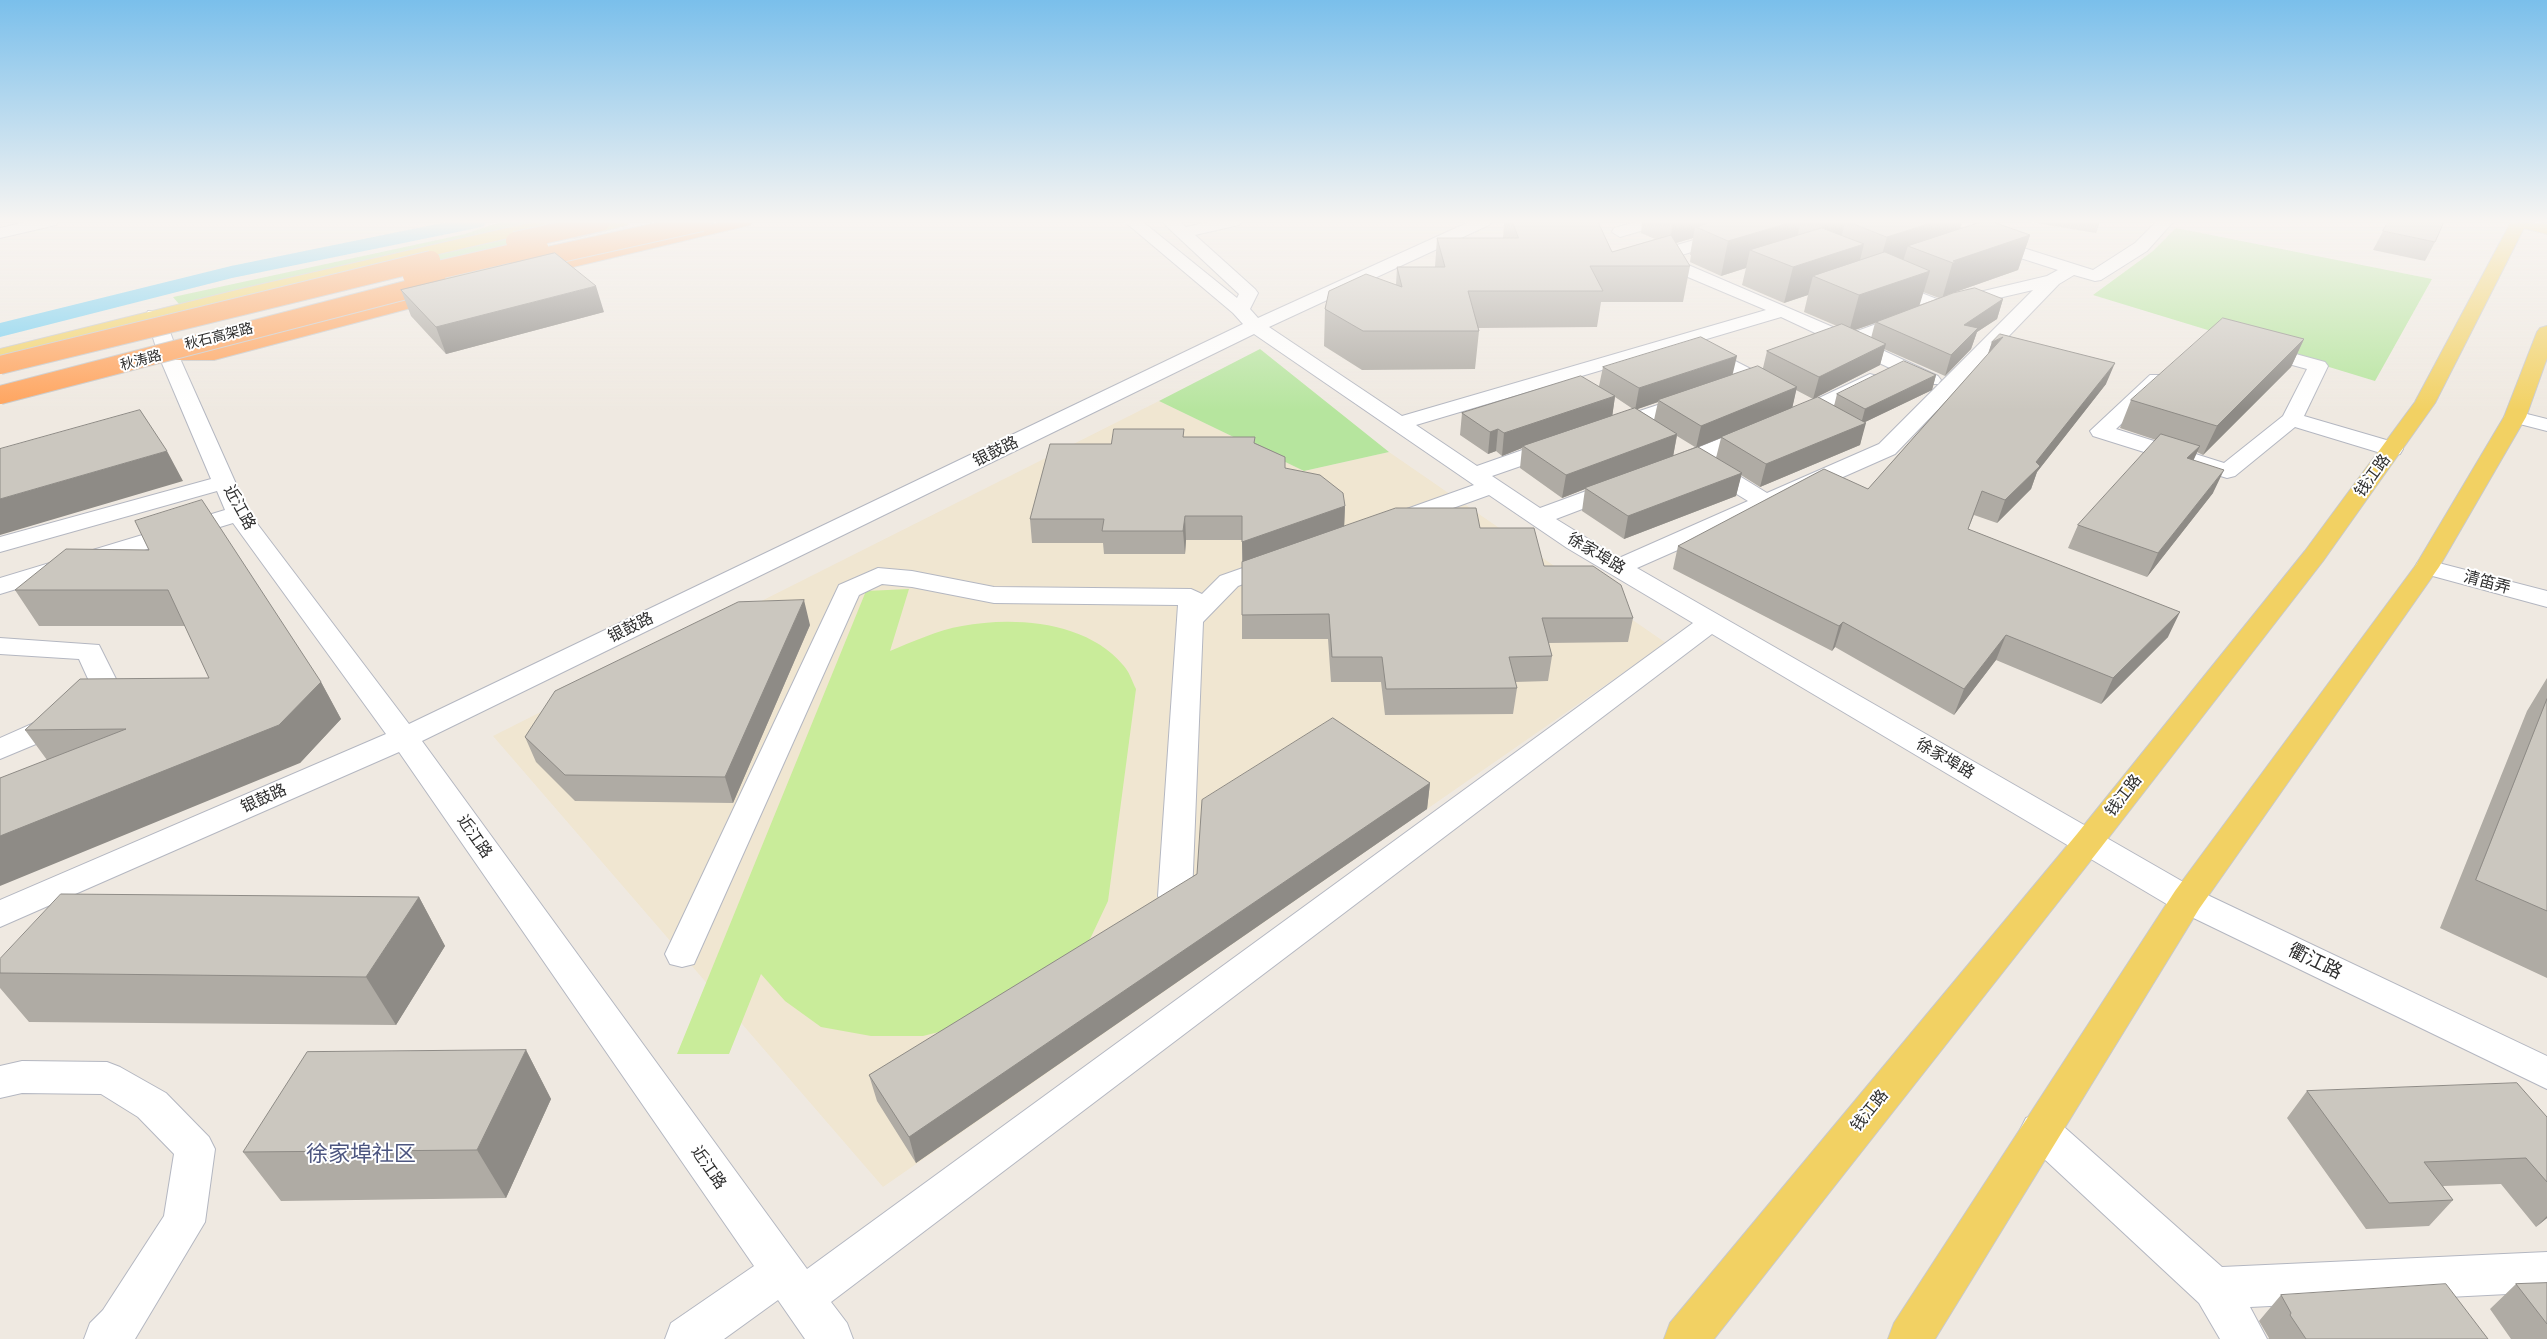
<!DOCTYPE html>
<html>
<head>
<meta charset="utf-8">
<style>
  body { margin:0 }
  canvas { display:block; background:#efe9e1 }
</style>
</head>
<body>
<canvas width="2547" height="1339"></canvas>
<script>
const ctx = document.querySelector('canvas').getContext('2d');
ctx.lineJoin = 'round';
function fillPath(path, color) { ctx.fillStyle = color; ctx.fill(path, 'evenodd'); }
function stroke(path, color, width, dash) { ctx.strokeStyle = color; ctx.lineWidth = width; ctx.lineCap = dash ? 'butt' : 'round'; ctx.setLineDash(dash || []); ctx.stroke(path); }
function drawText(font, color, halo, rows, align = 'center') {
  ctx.font = font + ' "Space Grotesk","Noto Sans SC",sans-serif'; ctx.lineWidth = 4; ctx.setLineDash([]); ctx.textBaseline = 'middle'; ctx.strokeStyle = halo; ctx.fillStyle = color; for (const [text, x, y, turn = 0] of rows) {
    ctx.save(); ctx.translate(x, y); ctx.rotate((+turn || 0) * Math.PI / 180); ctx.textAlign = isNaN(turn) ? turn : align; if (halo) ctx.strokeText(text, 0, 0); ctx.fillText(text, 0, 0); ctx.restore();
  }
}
fillPath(new Path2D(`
  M1159,401L1304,471L1389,452L1666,643L883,1187L493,736Z`), '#f0e6d1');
fillPath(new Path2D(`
  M500,222H596L579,229L196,324L173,297L465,234Z
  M2176,228L2432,279L2375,381L2093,295L2153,251Z
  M1260,349L1389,452L1304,471L1159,401Z`), '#b6e59e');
fillPath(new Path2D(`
  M909,589L890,651C912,642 938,630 962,626C1013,616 1087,621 1123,665C1129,671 1132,681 1136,689L1108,901L1091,937L1068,968L979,1022L923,1036H871L821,1027L785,1001L761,974L729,1054H677L866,591Z`), '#c9ec9a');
fillPath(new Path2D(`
  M447,222H486L484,226L477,228L232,278L0,337V323L231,266Z`), '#75cff0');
const minor = new Path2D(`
  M26,222H58L56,225L0,238V228Z
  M1125,222H1143L1237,298L1239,294L1162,222H1180L1186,227L1209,222H1241L1239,225L1195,235L1255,289L1258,293L1250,309L1258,318L1469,222H1491L1489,225L1269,327L1402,416L1766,310L1650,261L1647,257L1650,253L1755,222H1781L1779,225L1672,258L1849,334L1901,315H1915L1917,319L1915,323L1865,342L1938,376L1941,380L1938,384H1924L1781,317L1416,425L1477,466L1548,441L1556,439L1564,441L1567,446L1564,451L1492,476L1540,508L1611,482L1619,480L1627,482L1630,487L1627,492L1556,519L1619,558L1748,501L1699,471L1696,466L1697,464L1673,473L1665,471L1662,466L1665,461L1746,428L1754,427L1762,428L1765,433L1762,438L1708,460L1715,461L1767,493L1879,444L2033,290L1956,308L1950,307L1947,303L1950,299L2047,276L2058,270L1917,225L1915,222H1941L2093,270L2135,243L2156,222H2173L2147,251L2101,280L2095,281L2074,275L2059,284L1895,454L1637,568L2199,891L2547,1056V1089L2175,909L1712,634L831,1302L847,1323L853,1339H805L778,1300L724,1339H665L671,1323L754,1266L399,752L0,927V900L386,734L233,523L0,594V578L225,510L217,491L0,552V537L211,479L158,354L146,315L148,311H162L164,315L178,354L249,513L409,724L1243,324L1233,313ZM1254,334L1474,485L1387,516L1383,521L1387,526L1395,528L1403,526L1489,495L1567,548L1693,623L807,1269L422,741Z
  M1636,222H1663L1661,225L1620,237L1612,232L1614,228Z
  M1886,279L1947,303L1949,307L1947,311H1933L1880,288L1877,284L1880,280Z
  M1702,344L1782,385L1785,389L1782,393L1775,395L1768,393L1695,354L1692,350L1695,346Z
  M2259,344L2325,362L2328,366L2304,416L2400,444L2403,449L2400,454L2392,456L2384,454L2295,427L2235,476L2227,478L2093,436L2090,431L2150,375H2164L2167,379L2164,383L2116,429L2224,463L2283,416L2307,369L2252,354L2249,350L2252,346Z
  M1870,374L1877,376L1880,380L1877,384L1801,421L1794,423L1787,421L1783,417L1787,413Z
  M1691,394L1698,396L1701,400L1698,404L1611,434L1603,433L1600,428L1603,423Z
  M2515,411L2547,419V431L2508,421L2504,417L2508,413Z
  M1277,556L1286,558L1289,563L1286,568L1238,586L1203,622L1192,896L1187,905L1175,908L1163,905L1158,896L1178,605L994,603L912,587L882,584L859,595L694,964L682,967L670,964L665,954L839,585L878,568L912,571L994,587L1191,589L1202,594L1220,576Z
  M2427,560L2547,591V607L2418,572L2415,567L2418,562Z
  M0,638L99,645L118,683L72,729L0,759V738L52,715L89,681L79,659L0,654Z
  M22,1061L107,1062L120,1067L166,1093L209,1137L215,1149L205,1222L135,1339H84L90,1323L103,1310L164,1216L174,1154L138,1117L101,1094L22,1093L0,1098V1066Z
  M2040,1113L2054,1118L2222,1267L2547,1252V1292L2250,1307L2267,1339H2220L2199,1303L2026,1142L2020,1130L2026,1118Z`);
const major = new Path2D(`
  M533,222H564L556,227L243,299L0,361V349L241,289Z
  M599,222H629L627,225L574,238L566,233L568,229Z
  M2511,222L2547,224V234L2524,228L2435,403L2323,561L2099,850L1714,1339H1664L1670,1323L2077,834L2305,551L2415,402Z
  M548,250L554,251L557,255L554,259L410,293L404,292L401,288L404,284Z
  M2547,326V358L2526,417L2439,567L2199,909L1935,1339H1888L1894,1323L2175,891L2416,565L2504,417L2537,332L2540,328Z`);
const highway = new Path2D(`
  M722,222H752L750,225L531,277L525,276L522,272L525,268Z
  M443,289L449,290L452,294L449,298L214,360H168L161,358L158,354L161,350L168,348H214Z`);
stroke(minor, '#b4b7c1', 2);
stroke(major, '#c9c9c9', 2);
stroke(highway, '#c9c9c9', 2);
fillPath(minor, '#fff');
fillPath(major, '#f2d163');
fillPath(highway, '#ffa35c');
const highwayBridge = new Path2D(`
  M515,241L601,222
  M520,262L702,222
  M412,276L539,247
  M0,365L431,260
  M0,395L437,282`);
stroke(highwayBridge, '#c9c9c9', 20, []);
stroke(highwayBridge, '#ffa35c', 18);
fillPath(new Path2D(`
  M1504,222H1598L1612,252L1655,239L1641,233L1642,222H1962L1960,229L2030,235L2018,270L1947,295L2003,299L1997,319L1977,332L1971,349L1945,376L1884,349L1880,365L1813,399L1796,390L1792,408L1834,406L1837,394L1936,375L1932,390L1865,422L1860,445L1760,487L1741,475L1736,496L1624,539L1582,511L1585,489L1562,498L1520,468L1522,448L1502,456L1496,451L1488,454L1460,435L1462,413L1599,386L1603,367L1733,374L1763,368L1767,351L1837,326L1804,312L1808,295L1784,303L1742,285L1746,268L1721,276L1690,262L1691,255H1690L1693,238L1676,243L1690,266L1683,302H1601L1597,327L1478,328L1479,331L1475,369L1362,370L1324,346L1325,309L1396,285L1397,267H1435L1437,238H1503ZM1923,292L1939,298L1919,305ZM1875,323L1871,338L1855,330ZM1615,397L1633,409L1612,416ZM1658,402L1654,420L1637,409ZM1677,436L1695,447L1673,456ZM1721,438L1716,458L1698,447Z
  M2030,222H2100L2096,233Z
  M2383,231L2435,242L2425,261L2373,250Z
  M401,290L604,312L446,354L411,316Z
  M2304,339L2291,367L2203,455L2197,452L2193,460L2213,493L2147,577L2068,548L2078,525L2156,440L2120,428L2131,400Z
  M1992,342L2106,384L2037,472L2031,489L1997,523L1974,515L1968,529L2168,637L2101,704L1996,660L1954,715L1835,647L1832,651L1673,569L1678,546L1868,489L1988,354Z
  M1185,437L1255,443L1285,457V468L1345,506L1344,526L1480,528L1544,566L1633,618L1628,642L1548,643L1552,656L1548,681L1515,682L1517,688L1513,714L1385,715L1381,682H1331L1328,639H1242V540H1186L1185,554H1104L1103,543H1032L1030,519L1111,444Z
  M149,550L321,682L341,719L300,763L47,760L25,730L209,678L185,626H39L15,590Z
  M810,625L733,803L575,801L536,762L525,737Z
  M2547,678V978L2440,928L2527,711Z
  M1430,783L1427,809L916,1163L877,1101L869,1075Z
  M419,897L445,946L396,1025L29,1022L0,988V959Z
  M526,1050L551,1099L506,1198L281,1201L243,1152Z
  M2307,1091L2547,1117V1218L2536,1227L2501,1184L2443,1186L2453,1200L2429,1226L2366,1229L2287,1118Z
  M2547,1283V1339H2511L2490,1309L2516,1284Z
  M2281,1295L2488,1339H2268L2269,1338L2259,1321Z`), '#afaba4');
fillPath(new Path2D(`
  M1673,222H1696L1693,238L1669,245Z
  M1792,222H1801L1793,254L1750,250L1746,268L1721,276L1728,241Z
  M1822,222H1845L1841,239L1816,247Z
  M1934,222H1962L1954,247L1908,246L1902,264L1877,272L1887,237Z
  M2030,235L2018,270L1947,295L1942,299L1953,261Z
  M1864,244L1855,280L1813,276L1808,295L1784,303L1793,267Z
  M1930,271L1919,307L1876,322L1875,323L1849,332L1859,295Z
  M596,286L604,312L446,354L436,327Z
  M2003,299L1997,319L1977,332L1971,349L1945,376L1951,355L1964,325Z
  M2003,337L1985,363L1992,342Z
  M2304,339L2291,367L2203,455L2217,426Z
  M1886,344L1880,365L1813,399L1819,377Z
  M1737,356L1732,377L1658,400V402L1635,410L1639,388Z
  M2115,363L2106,384L2037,472L2031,489L1997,523L2005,500Z
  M1936,375L1932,390L1861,424L1865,409Z
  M1797,387L1792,409L1696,448L1701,426Z
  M1615,396L1612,418L1523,446L1522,448L1502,456L1504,433Z
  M1866,423L1860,445L1760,487L1766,464Z
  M1498,429L1496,451L1488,454L1490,432Z
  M1677,434L1673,457L1585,488V489L1562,498L1566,475Z
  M2200,446L2190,468L2187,458Z
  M167,451L183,481L0,535V499Z
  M2224,470L2213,493L2147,577L2158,553Z
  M1742,473L1736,496L1624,539L1628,516Z
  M1345,506L1344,530L1243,566L1242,542Z
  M1185,516L1186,540L1185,554L1183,531Z
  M804,600L810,625L733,803L725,777Z
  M2180,612L2168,637L2101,704L2113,678Z
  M1843,622L1835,647L1832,651L1839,626Z
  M2006,635L1996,660L1954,715L1964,689Z
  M321,682L341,719L300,763L0,886V836Z
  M1430,783L1427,809L916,1163L909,1137Z
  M419,897L445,946L396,1025L366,977Z
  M526,1050L551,1099L506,1198L477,1150Z
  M2547,1216V1218L2536,1227Z`), '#8e8b86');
const building = new Path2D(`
  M1513,222H1598L1612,252L1671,235L1690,266H1590L1603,291H1468L1479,331H1363L1325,309L1329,291L1366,274L1402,287L1397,267H1445L1437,238H1518Z
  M1701,222H1792L1728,241L1696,227L1706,224Z
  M1849,222H1934L1887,237Z
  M1981,222H1993L2030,235L1953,261L1958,262L1953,263L1908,246Z
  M2388,222H2444L2435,242L2383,231Z
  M1822,228L1864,244L1793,267L1750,250Z
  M1885,252L1930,271L1859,295L1813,276Z
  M555,253L596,286L436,327L401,290Z
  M1975,288L2003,299L1964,325L1978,328L1951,355L1876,322L1953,293Z
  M2223,318L2304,339L2217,426L2131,400Z
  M1842,324L1886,344L1819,377L1767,351Z
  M2000,334L2115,363L2036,462L2040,466L2005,500L1982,491L1968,529L2180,612L2113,678L2006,635L1964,689L1843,622L1839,626L1678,546L1824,469L1868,489L2003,337L1992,342Z
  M1701,337L1737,356L1639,388L1603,367Z
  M1904,361L1936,375L1865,409L1837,394Z
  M1758,366L1797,387L1701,426L1658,400Z
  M1581,376L1615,396L1504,433L1498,429L1490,432L1462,413Z
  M1818,397L1866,423L1766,464L1721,437Z
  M1635,408L1677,434L1566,475L1523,446Z
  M140,410L167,451L0,499V449Z
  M1114,429H1184L1183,437H1255L1254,443L1285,457V468L1320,475L1343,493L1345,506L1242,542V516H1185L1183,531H1102L1104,519H1030L1050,444H1111Z
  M2161,434L2200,446L2187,458L2224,470L2158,553L2078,525Z
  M1698,447L1742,473L1628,516L1585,488Z
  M202,500L321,682L279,725L0,836V778L126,729L25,730L80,679L209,678L168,590H15L66,549L149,550L135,521Z
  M1396,508H1476L1480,528H1534L1544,566H1593L1621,585L1633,618H1542L1552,656L1509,657L1517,688L1386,689L1382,657H1332L1329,614L1242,615V562Z
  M804,600L725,777L565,775L525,737L555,691L738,602Z
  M2547,699V911L2476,880Z
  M1333,718L1430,783L909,1137L869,1075L1197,874L1202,800Z
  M61,894L419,897L366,977L0,973V959Z
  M526,1050L477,1150L243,1152L307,1052Z
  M2517,1083L2547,1117V1182L2526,1158L2424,1162L2453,1200L2389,1203L2307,1091Z
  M2547,1283V1324L2516,1284Z
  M2446,1284L2488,1339H2306L2290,1315L2291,1313L2281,1295Z`);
fillPath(building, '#cbc7bf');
stroke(building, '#8e8b86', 1);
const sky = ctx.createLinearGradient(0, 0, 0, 410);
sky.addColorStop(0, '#7abfeb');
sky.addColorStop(0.54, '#f8f5f2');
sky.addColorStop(1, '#f8f5f200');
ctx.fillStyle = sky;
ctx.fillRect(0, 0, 2547, 410);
drawText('14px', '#2e2e2e', '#fff', [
  ["秋石高架路",219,337,-14],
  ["秋涛路",141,361,-15]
]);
drawText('16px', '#2e2e2e', '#fff', [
  ["银鼓路",996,452,-26],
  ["钱江路",2373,476,-54],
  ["近江路",239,508,61],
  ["徐家埠路",1596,554,31],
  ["清笛弄",2487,583,15],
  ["银鼓路",631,628,-26],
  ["徐家埠路",1945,759,30],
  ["钱江路",2124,796,-52],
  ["银鼓路",264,799,-24],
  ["近江路",474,837,55],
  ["钱江路",1870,1111,-51],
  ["近江路",708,1168,55]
]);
drawText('19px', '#2e2e2e', '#fff', [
  ["衢江路",2315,962,26]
]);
drawText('22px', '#4d5680', '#fff', [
  ["徐家埠社区",361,1155]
]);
</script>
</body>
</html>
